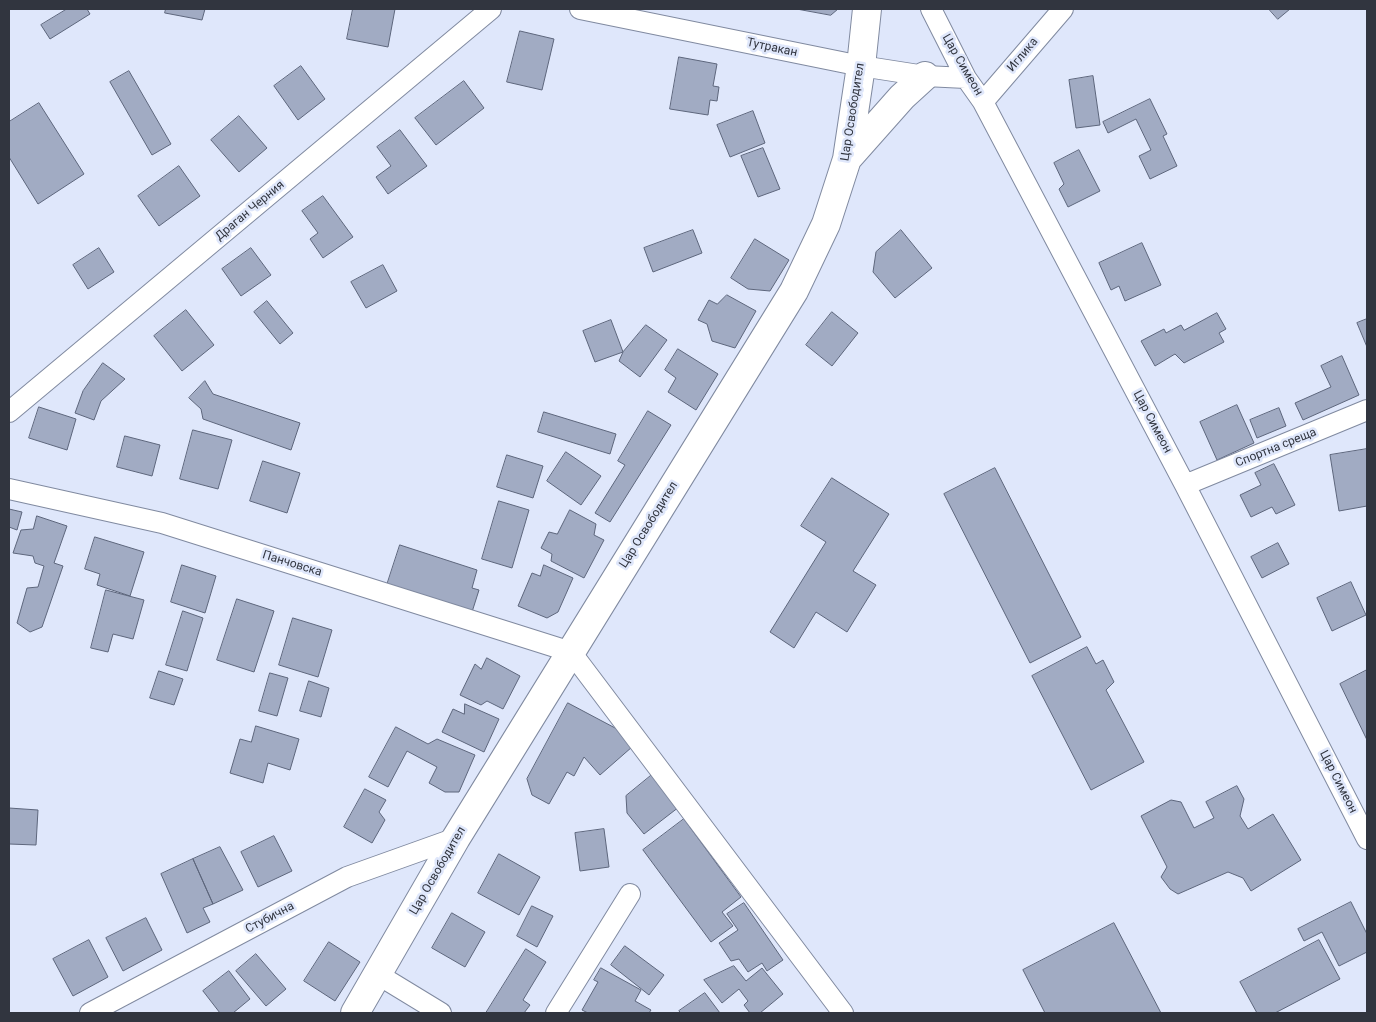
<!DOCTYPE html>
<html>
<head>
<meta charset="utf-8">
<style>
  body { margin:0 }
  #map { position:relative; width:1376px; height:1022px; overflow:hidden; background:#dfe7fb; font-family:Roboto,sans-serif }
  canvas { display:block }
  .frame { position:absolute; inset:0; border:10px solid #31353f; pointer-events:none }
</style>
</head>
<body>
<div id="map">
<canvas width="1376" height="1022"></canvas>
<div class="frame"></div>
</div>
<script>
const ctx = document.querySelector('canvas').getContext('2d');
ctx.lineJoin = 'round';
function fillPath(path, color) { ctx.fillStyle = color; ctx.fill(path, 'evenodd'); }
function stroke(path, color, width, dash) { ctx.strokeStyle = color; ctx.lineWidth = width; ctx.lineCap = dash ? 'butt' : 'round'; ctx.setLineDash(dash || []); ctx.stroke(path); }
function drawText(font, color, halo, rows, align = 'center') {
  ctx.font = font + ' Roboto,sans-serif'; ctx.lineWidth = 5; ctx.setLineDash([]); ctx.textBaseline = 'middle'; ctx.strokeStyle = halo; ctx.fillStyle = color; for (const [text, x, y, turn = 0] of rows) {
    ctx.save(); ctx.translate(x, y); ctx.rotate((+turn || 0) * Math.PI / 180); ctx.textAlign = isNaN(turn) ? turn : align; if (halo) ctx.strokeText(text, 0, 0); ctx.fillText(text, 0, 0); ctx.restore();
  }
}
const building = new Path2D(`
  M67,9H87L90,14L50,39L41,25Z
  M166,9H205L202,20L165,13Z
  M353,9H395L388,47L347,39Z
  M797,9H838L831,15Z
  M1269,9H1290L1278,19Z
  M520,31L554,39L542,90L507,82Z
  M679,57L717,64L713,86L719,87L717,101L710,100L708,115L670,109Z
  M301,66L325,99L298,120L274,86Z
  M129,71L171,144L152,155L110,82Z
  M1093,76L1100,125L1076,128L1069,80Z
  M464,81L484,108L436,145L415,118Z
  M1150,99L1167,134L1163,136L1177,166L1150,179L1139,156L1151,150L1136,119L1108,133L1103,122Z
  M39,103L84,174L38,204L9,157V122Z
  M753,111L765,143L730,157L717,125Z
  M239,116L267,148L239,172L211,140Z
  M400,130L427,166L388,194L376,177L391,166L377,147Z
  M763,148L780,189L758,197L741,156Z
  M1079,150L1100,191L1068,207L1059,189L1064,184L1054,163Z
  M179,166L200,196L159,226L138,196Z
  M323,196L353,237L323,258L310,239L318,233L302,211Z
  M693,230L702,253L653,272L644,248Z
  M901,230L932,268L895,298L873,272L876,252Z
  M755,239L789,260L770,291L748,289L731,278Z
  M1142,243L1161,285L1125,301L1119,286L1111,290L1099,263Z
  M99,248L114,272L88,289L73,265Z
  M251,248L271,275L241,296L222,269Z
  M383,265L397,291L366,308L351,282Z
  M727,295L756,311L735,348L712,341L707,324L698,320L709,300L717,304Z
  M267,301L293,333L280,344L254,312Z
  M186,310L214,345L182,371L154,336Z
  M832,312L858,333L832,366L806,345Z
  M1217,313L1226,329L1219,333L1224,342L1184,363L1175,354L1155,366L1141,341L1164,329L1166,333L1181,325L1184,330Z
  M1367,319V347L1357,323Z
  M611,320L623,352L595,362L583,331Z
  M646,325L667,340L640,377L619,361L623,352Z
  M678,349L718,374L696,410L668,392L676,378L665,370Z
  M1342,356L1359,395L1303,420L1295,403L1331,387L1321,366Z
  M103,363L125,379L101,401L94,420L75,413L83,391Z
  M205,381L213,394L300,423L291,450L203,419L201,409L189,398Z
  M1237,405L1254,443L1217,460L1200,422Z
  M39,407L76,419L67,450L29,438Z
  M1279,408L1286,426L1257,438L1250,420Z
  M648,411L671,425L610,522L595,513L625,465L618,461Z
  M544,412L616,434L610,454L538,432Z
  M193,430L232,440L218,489L180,479Z
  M125,436L160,445L152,476L117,467Z
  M1367,449V506L1339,511L1330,455Z
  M566,452L601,476L581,505L547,481Z
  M507,455L543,466L533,498L497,487Z
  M263,461L300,473L287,513L250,501Z
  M1274,464L1295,505L1276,514L1272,507L1251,517L1240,495L1261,485L1255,473Z
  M995,468L1081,637L1030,663L944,494Z
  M832,478L889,514L853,571L876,585L847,632L816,612L794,648L770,632L826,542L801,526Z
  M499,501L529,510L512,568L482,559Z
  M9,509L22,512L17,530L9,527Z
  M570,510L596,524L594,535L604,540L584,578L551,561L552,554L541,548L549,532L557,534Z
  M37,516L67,526L54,563L63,566L42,627L30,632L17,623L27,588L38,587L44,566L35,563L33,556L13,553L21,530L33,529Z
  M95,537L144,552L130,596L97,585L100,574L85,569Z
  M1278,543L1289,564L1262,578L1251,557Z
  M400,545L477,570L472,588L479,590L472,612L387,585Z
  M182,565L216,576L205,613L171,602Z
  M544,565L573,578L558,612L547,618L518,606L532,573L540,576Z
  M1351,582L1366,615L1332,631L1317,598Z
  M106,590L144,600L133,639L113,634L108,652L91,648Z
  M237,599L274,611L254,672L217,660Z
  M183,611L203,618L187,671L166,665Z
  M293,618L332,630L318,677L279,665Z
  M1087,647L1096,664L1103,660L1114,682L1106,690L1144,762L1091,790L1032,676Z
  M487,658L520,676L503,709L487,701L481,705L460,695L475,664L481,669Z
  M1367,670V740L1340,684Z
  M159,671L183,679L174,705L150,698Z
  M270,673L288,678L277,716L259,711Z
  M309,681L329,688L321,717L300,711Z
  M568,703L617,729L632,747L600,775L584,757L574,776L567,772L549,804L532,795L527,779Z
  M465,704L499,719L484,752L442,732L453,709L464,714Z
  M256,726L299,739L290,770L268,763L263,783L230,773L240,739L251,742Z
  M396,727L428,744L437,739L475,755L459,792H445L429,783L437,767L407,751L388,787L369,777Z
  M653,774L679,807L644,834L627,813L626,796Z
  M1237,786L1244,799L1240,816L1248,829L1273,814L1301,860L1251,891L1243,878L1228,872L1178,894L1170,889L1161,877L1167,867L1141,816L1171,800L1181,802L1194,828L1214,818L1206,802Z
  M365,789L386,800L379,812L385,820L372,843L344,827Z
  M9,808L38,810L36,845L9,844Z
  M684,819L741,897L722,912L733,926L711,942L643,850Z
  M604,829L609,867L580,871L575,833Z
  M274,836L292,871L258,887L241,852Z
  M220,847L243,890L213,904L193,859Z
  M499,854L540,877L519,915L478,893Z
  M193,859L213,904L203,908L210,922L187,933L161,874Z
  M1351,902L1367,934V952L1339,966L1322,932L1304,941L1298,929Z
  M744,903L783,960L767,971L762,963L748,972L739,959L731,961L719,943L738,930L727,914Z
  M532,906L553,916L537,947L517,936Z
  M452,913L485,932L465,967L432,948Z
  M146,918L162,950L123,971L106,938Z
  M1114,923L1161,1013H1045L1023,970Z
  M89,940L108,977L73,996L53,959Z
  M1319,940L1340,979L1275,1013H1257L1240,982Z
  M329,942L360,962L335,1001L304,981Z
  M625,946L664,975L649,995L611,965Z
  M526,949L546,962L523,1000L530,1005L524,1013H486Z
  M256,954L286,989L266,1006L236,971Z
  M734,966L746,981L762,968L783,994L760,1013H750L744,1005L748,1001L739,989L722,1003L704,980Z
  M601,968L641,990L635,1001L651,1010L649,1013H588L582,1010L598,982L594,980Z
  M229,971L250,999L233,1013H220L203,991Z
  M705,993L720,1013H681L679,1011Z`);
fillPath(building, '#a1abc3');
stroke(building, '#5d667c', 1);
const street = new Path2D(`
  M580,9L861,66L925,76L966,78
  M931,9L966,78L983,102L1185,485L1367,839
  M983,102L1063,9
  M9,412L491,9
  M1185,485L1367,410
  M9,489L162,523L571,652L843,1013
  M377,974L441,1013
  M90,1013L347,877L456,838
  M556,1013L630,894`);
const primary = new Path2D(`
  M847,159L902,97L925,76
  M355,1013L456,838L794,291L826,224L847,159L861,66L867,9`);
stroke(street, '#808aa0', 22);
stroke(primary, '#808aa0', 30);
stroke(street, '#fff', 20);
stroke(primary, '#fff', 28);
drawText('12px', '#31353f', '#dfe7fb', [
  ["Тутракан",772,48,12],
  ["Иглика",1023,55,-50],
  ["Цар Симеон",962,65,60],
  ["Цар Освободител",853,112,-81],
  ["Драган Черния",250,211,-40],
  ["Цар Симеон",1152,422,62],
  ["Спортна среща",1276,448,-22],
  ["Цар Освободител",649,525,-58],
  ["Панчовска",292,564,17],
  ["Цар Симеон",1338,782,63],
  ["Цар Освободител",438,871,-60],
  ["Стубична",270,918,-28]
]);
</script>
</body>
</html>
